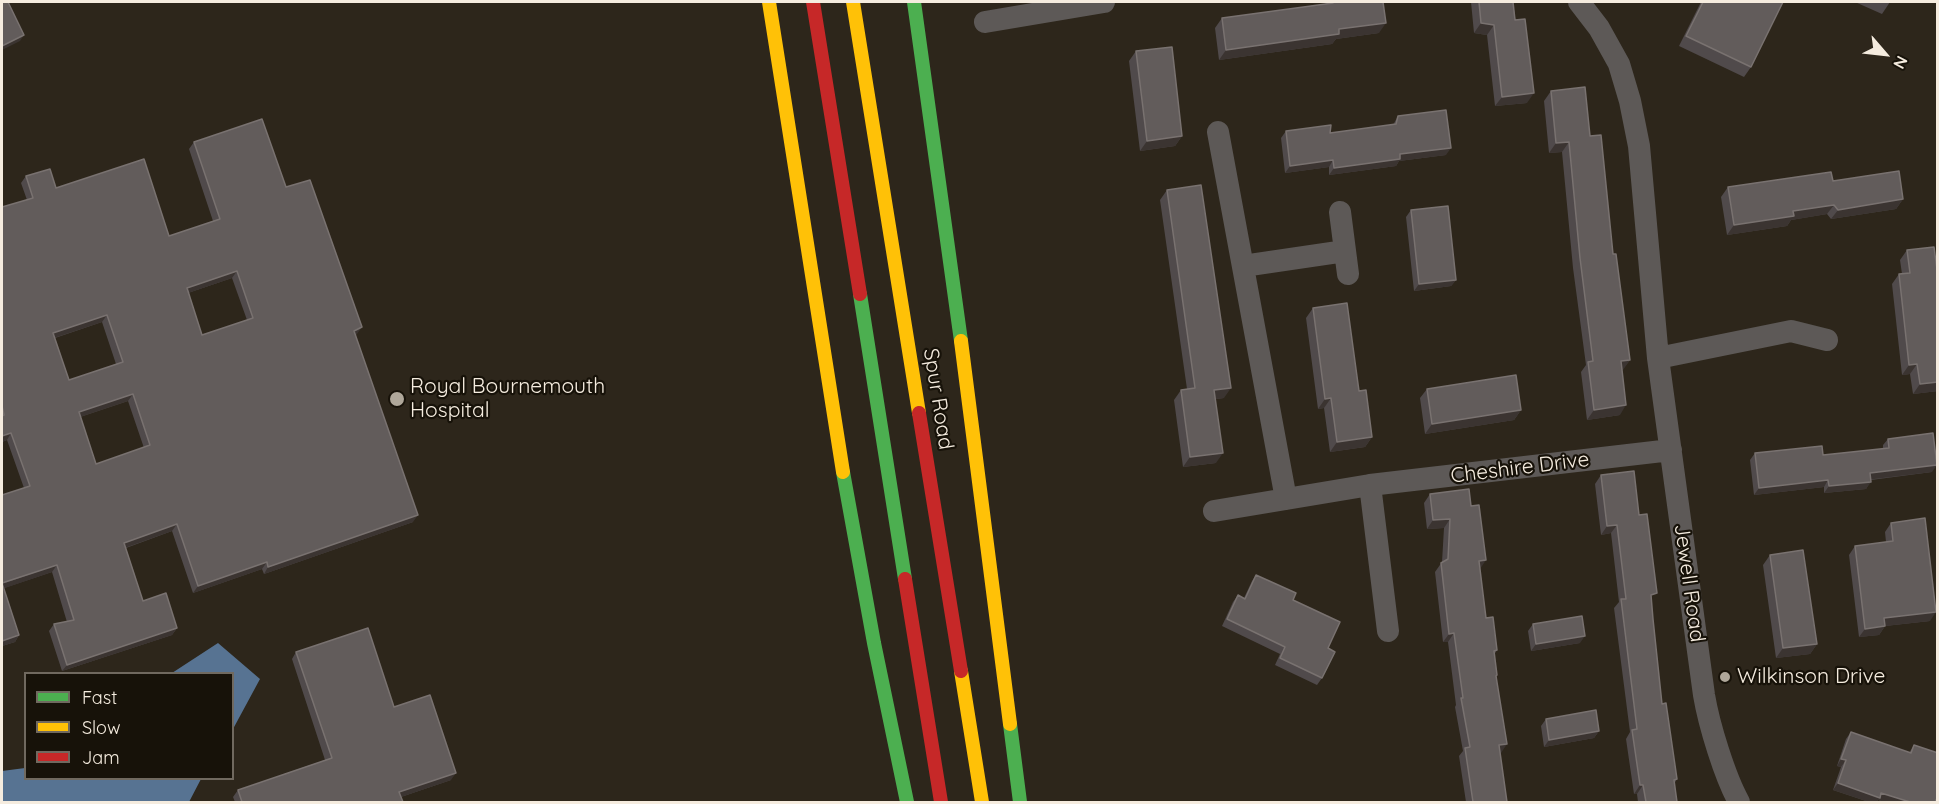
<!DOCTYPE html>
<html>
<head>
<meta charset="utf-8">
<style>
  body { margin:0 }
  #map { position:relative; width:1939px; height:804px; overflow:hidden; background:#2d261b; font-family:Quicksand,sans-serif }
  canvas { display:block }
  .frame { position:absolute; inset:0; border:3px solid #f5ecdf; pointer-events:none }
  .legend { position:absolute; left:24px; top:672px; width:210px; height:108px; box-sizing:border-box; background:#171209; border:2px solid #70695f; margin:0; padding:8px 10px; list-style:none; font-size:18px; color:#f5ecdf }
  .legend li { display:flex; align-items:center; gap:12px; height:30px }
  .legend b { width:30px; border:2px solid #70695f }
  .north { position:absolute; left:1855px; top:24px; width:60px; height:60px; -webkit-text-stroke:4px #171209; paint-order:stroke; rotate:118deg; font-size:16px; font-weight:700; line-height:24px; text-align:center; color:#f5ecdf }
  .north::after { content:''; display:block; margin:auto; width:21px; height:27px; background:#f5ecdf; clip-path:polygon(50% 0,100% 100%,50% 72%,0 100%) }
</style>
</head>
<body>
<div id="map">
<canvas width="1939" height="804"></canvas>
<div class="frame"></div>
<ul class="legend">
<li><b style="height:8px;background:#4caf50"></b>Fast</li>
<li><b style="height:8px;background:#ffc107"></b>Slow</li>
<li><b style="height:8px;background:#c62828"></b>Jam</li>
</ul>
<div class="north">N</div>
</div>
<script>
const ctx = document.querySelector('canvas').getContext('2d');
ctx.lineJoin = 'round';
function fillPath(path, color) { ctx.fillStyle = color; ctx.fill(path, 'evenodd'); }
function stroke(path, color, width, dash) { ctx.strokeStyle = color; ctx.lineWidth = width; ctx.lineCap = dash ? 'butt' : 'round'; ctx.setLineDash(dash || []); ctx.stroke(path); }
function drawText(font, color, halo, rows, align = 'center') {
  ctx.font = font + ' Quicksand,sans-serif'; ctx.lineWidth = 4.5; ctx.setLineDash([]); ctx.textBaseline = 'middle'; ctx.strokeStyle = halo; ctx.fillStyle = color; for (const [text, x, y, turn = 0] of rows) {
    ctx.save(); ctx.translate(x, y); ctx.rotate((+turn || 0) * Math.PI / 180); ctx.textAlign = isNaN(turn) ? turn : align; if (halo) ctx.strokeText(text, 0, 0); ctx.fillText(text, 0, 0); ctx.restore();
  }
}
fillPath(new Path2D(`
  M218,643L260,679L233,729L232,674L172,673Z
  M25,768L26,778L201,779L189,802H2V771Z`), '#577392');
stroke(new Path2D(`
  M1579,2L1599,28L1619,64L1630,101L1639,146L1658,358L1704,695C1709,725 1725,777 1739,802
  M985,22L1104,2
  M1218,132L1286,499
  M1340,212L1348,274
  M1243,266L1345,251
  M1658,358L1791,331L1827,340
  M1370,485L1388,631
  M1214,511L1370,485L1671,450`), '#5d5957', 22);
stroke(new Path2D(`
  M914,2L961,341
  M860,294L905,579
  M843,472L874,643L907,802
  M1010,724L1020,802`), '#4caf50', 14);
stroke(new Path2D(`
  M769,2L843,472
  M853,2L919,413
  M961,341L1010,724
  M961,671L982,802`), '#ffc107', 14);
stroke(new Path2D(`
  M813,2L860,294
  M919,413L961,671
  M905,579L941,802`), '#c62828', 14);
fillPath(new Path2D(`
  M1327,2H1383L1379,33L1336,39L1332,44L1219,60L1215,28L1222,18L1325,4Z
  M1471,2H1513L1527,103L1495,106L1487,35L1474,33Z
  M1701,2H1783L1751,67L1744,77L1679,46Z
  M1855,2H1890L1882,14Z
  M1136,51L1182,136L1175,146L1140,151L1129,61Z
  M1551,91L1590,136L1613,254L1630,360L1622,370L1620,415L1587,420L1581,372L1586,365L1573,268L1562,152L1549,153L1544,101Z
  M1398,116L1446,155L1399,161L1396,166L1329,175V167L1285,173L1281,138L1286,131L1330,133L1393,125Z
  M194,142L286,187L357,334L355,335L413,522L264,574L262,569L193,593L172,531L126,548L143,601L177,628L172,635L62,671L49,631L54,624L67,622L52,572L4,588L19,635L15,642L2,646V495L24,488L7,440L2,442V207L27,200L21,183L26,176L169,236L213,221L189,149ZM232,278L247,320L202,335L188,293ZM102,322L116,364L69,380L55,338ZM128,401L144,448L96,464L80,417Z
  M1833,181L1903,199L1896,209L1831,219L1827,214L1791,220L1787,226L1727,235L1721,197L1728,187Z
  M1167,190L1224,398L1216,399V463L1183,467L1174,400L1181,390L1187,389L1160,200Z
  M1411,210L1456,280L1451,286L1414,291L1406,217Z
  M1907,250L1938,391L1913,394L1910,374L1902,375L1892,284L1899,274H1902L1900,260Z
  M1313,308L1359,391L1372,437L1365,447L1330,452L1324,408L1318,409L1306,318Z
  M1427,389L1521,410L1514,420L1425,434L1420,398Z
  M1888,439L1932,472L1871,480L1866,489L1824,493V487L1754,495L1750,460L1755,453L1823,455L1883,449V445Z
  M1601,475L1639,515L1651,600L1662,704L1677,779L1674,784L1677,802H1638L1637,794H1634L1626,739L1630,732L1614,608L1619,602L1611,533L1601,535L1595,484Z
  M1469,489L1486,618L1497,650L1494,655L1501,753H1500L1507,802H1466L1459,756L1463,751L1455,707L1456,705L1448,642H1443L1435,572L1442,562L1444,528L1427,529L1424,503L1430,494Z
  M1891,523L1930,621L1885,626L1879,635L1859,637L1849,555L1855,546L1886,542L1885,532Z
  M1770,555L1817,644L1810,654L1776,658L1763,565Z
  M1256,575L1293,600L1328,648L1322,678L1317,685L1275,665L1280,654L1222,626L1233,602L1238,595L1244,598L1252,581Z
  M1533,624L1580,643L1531,651L1528,631Z
  M296,652L394,707L451,780L401,797L403,802H235L233,797L238,790L325,760L292,659Z
  M1546,719L1599,731L1594,738L1544,747L1541,726Z
  M1851,732L1909,753L1914,745L1935,802H1885L1878,800L1876,802H1869L1833,790L1841,767L1837,766L1846,739Z`), '#504a4b');
fillPath(new Path2D(`
  M1386,23L1379,33L1336,39L1332,44L1219,60L1226,50L1339,29Z
  M1481,23L1494,25L1487,35L1474,33Z
  M24,35L20,41L2,50V46Z
  M1534,93L1527,103L1495,106L1502,97Z
  M1182,136L1175,146L1140,151L1147,141Z
  M1569,142L1562,152L1549,153L1556,143Z
  M1451,148L1446,155L1399,161L1396,166L1329,175L1334,168L1400,154Z
  M1333,160L1329,167L1285,173L1290,166Z
  M1903,199L1896,209L1831,219L1838,210Z
  M1834,205L1827,214L1791,220L1787,226L1727,235L1734,225L1793,211Z
  M237,271L232,278L182,295L187,288Z
  M1456,280L1451,286L1414,291L1419,284Z
  M107,315L102,322L48,340L53,333Z
  M362,327L357,334L349,338L354,331Z
  M1630,360L1623,370L1614,371L1621,361Z
  M1917,364L1910,374L1902,375L1909,365Z
  M1938,382V391L1913,394L1920,384Z
  M1231,388L1224,398L1207,400L1214,390Z
  M133,394L128,401L74,419L79,412Z
  M1331,398L1324,408L1318,409L1325,399Z
  M1626,405L1620,415L1587,420L1594,410Z
  M1521,410L1514,420L1425,434L1432,424Z
  M11,433L7,440L2,442V436Z
  M1372,437L1365,447L1330,452L1337,442Z
  M1223,453L1216,463L1183,467L1190,457Z
  M1937,465L1932,472L1866,480L1870,473Z
  M1828,480L1824,487L1754,495L1759,488Z
  M1871,482L1866,489L1824,493L1829,486Z
  M418,515L413,522L264,574L268,567Z
  M1450,519L1444,528L1427,529L1433,520Z
  M177,524L172,531L119,550L124,543Z
  M1617,525L1611,533L1601,535L1607,526Z
  M1486,560L1480,569L1479,561Z
  M267,562L262,569L193,593L198,586Z
  M57,565L52,572L2,589V584Z
  M1936,612L1930,621L1885,626L1879,635L1859,637L1865,629L1884,618Z
  M177,628L172,635L62,671L67,665Z
  M1454,633L1448,642H1443L1449,634Z
  M19,635L15,642L2,646V641Z
  M1585,636L1580,643L1531,651L1536,644Z
  M1817,644L1810,654L1776,658L1783,648Z
  M1599,731L1594,738L1544,747L1549,740Z
  M1507,744L1501,753L1493,754L1499,745Z
  M1841,759L1846,760L1841,767L1837,766Z
  M456,773L451,780L395,799L399,792Z
  M1838,783L1881,793L1910,802H1885L1878,800L1876,802H1869L1833,790Z
  M1640,785H1643L1637,794H1634Z`), '#3b3431');
const building = new Path2D(`
  M2,2H8L24,35L2,46Z
  M1333,2H1383L1386,23L1339,29V34L1226,50L1222,18L1333,3Z
  M1479,2H1513L1515,20L1525,19L1534,93L1502,97L1494,25L1481,23Z
  M1703,2H1783L1751,67L1686,36Z
  M1172,47L1182,136L1147,141L1136,51Z
  M1585,87L1590,136L1601,135L1613,254H1616L1630,360L1621,361L1626,405L1594,410L1588,362L1593,361L1580,258L1569,142L1556,143L1551,91Z
  M1446,110L1451,148L1400,154V159L1334,168L1333,160L1290,166L1286,131L1331,125L1330,133L1396,124L1398,116Z
  M262,119L286,187L310,180L362,327L354,331L418,515L268,567L267,562L198,586L177,524L124,543L143,601L166,593L177,628L67,665L54,624L74,620L57,565L2,583L19,635L2,641V495L30,486L11,433L2,436V416L4,415L2,406V207L33,198L26,176L50,169L56,188L144,159L169,236L220,219L194,142ZM237,271L253,318L202,335L187,288ZM107,315L123,362L69,380L53,333ZM133,394L150,445L96,464L79,412Z
  M1899,171L1903,199L1838,210L1834,205L1793,211L1794,216L1734,225L1728,187L1831,172L1833,181Z
  M1201,185L1231,388L1214,390L1223,453L1190,457L1181,390L1195,388L1167,190Z
  M1448,206L1456,280L1419,284L1411,210Z
  M1934,247L1938,277V382L1920,384L1917,364L1909,365L1899,274L1910,273L1907,250Z
  M1347,303L1359,391L1366,390L1372,437L1337,442L1331,398L1325,399L1313,308Z
  M1516,375L1521,410L1432,424L1427,389Z
  M1933,433L1937,465L1870,473L1871,482L1829,486L1828,480L1759,488L1755,453L1822,446L1823,455L1889,448L1888,439Z
  M1634,471L1639,515L1647,514L1657,593L1651,595L1653,619L1662,704L1666,703L1677,779L1674,780L1677,802H1646L1643,785H1640L1632,730L1637,729L1621,599H1626L1617,525L1607,526L1601,475Z
  M1469,489L1471,506L1479,505L1486,560L1479,561L1486,618L1493,617L1497,650L1494,651L1497,675L1496,676L1507,744L1499,745L1507,802H1473L1465,748L1470,747L1461,698H1463L1454,633L1449,634L1441,563L1448,559L1450,519L1433,520L1430,494Z
  M1925,518L1936,612L1884,618L1885,626L1865,629L1855,546L1893,541L1891,523Z
  M1803,550L1817,644L1783,648L1770,555Z
  M1256,575L1296,593L1293,600L1340,622L1328,648L1335,652L1322,678L1280,658L1285,647L1227,619L1238,595L1245,599Z
  M1582,616L1585,636L1536,644L1533,624Z
  M368,628L394,707L430,695L456,773L399,792L403,802H242L238,790L332,758L296,652Z
  M1596,710L1599,731L1549,740L1546,719Z
  M1851,732L1911,753L1914,745L1938,753V796L1935,802H1910L1881,793L1880,798L1838,783L1846,760L1841,759Z`);
fillPath(building, '#625c5b');
stroke(building, '#797270', 1.5);
for (const [x, y, r, color] of [
  [397,399,8,"#afa79a"],
  [1725,677,6,"#afa79a"]
]) { const dot = new Path2D(); dot.arc(x, y, r, 0, 2 * Math.PI); ctx.fillStyle = color; ctx.fill(dot); stroke(dot, '#171209', 2); }
drawText('21px', '#f5ecdf', '#171209', [
  ["Royal Bournemouth",410,387],
  ["Hospital",410,411],
  ["Wilkinson Drive",1737,677]
], 'left');
drawText('21px', '#f5ecdf', '#171209', [
  ["Spur Road",938,399,81],
  ["Cheshire Drive",1520,468,-7],
  ["Jewell Road",1689,583,82]
]);
</script>
</body>
</html>
